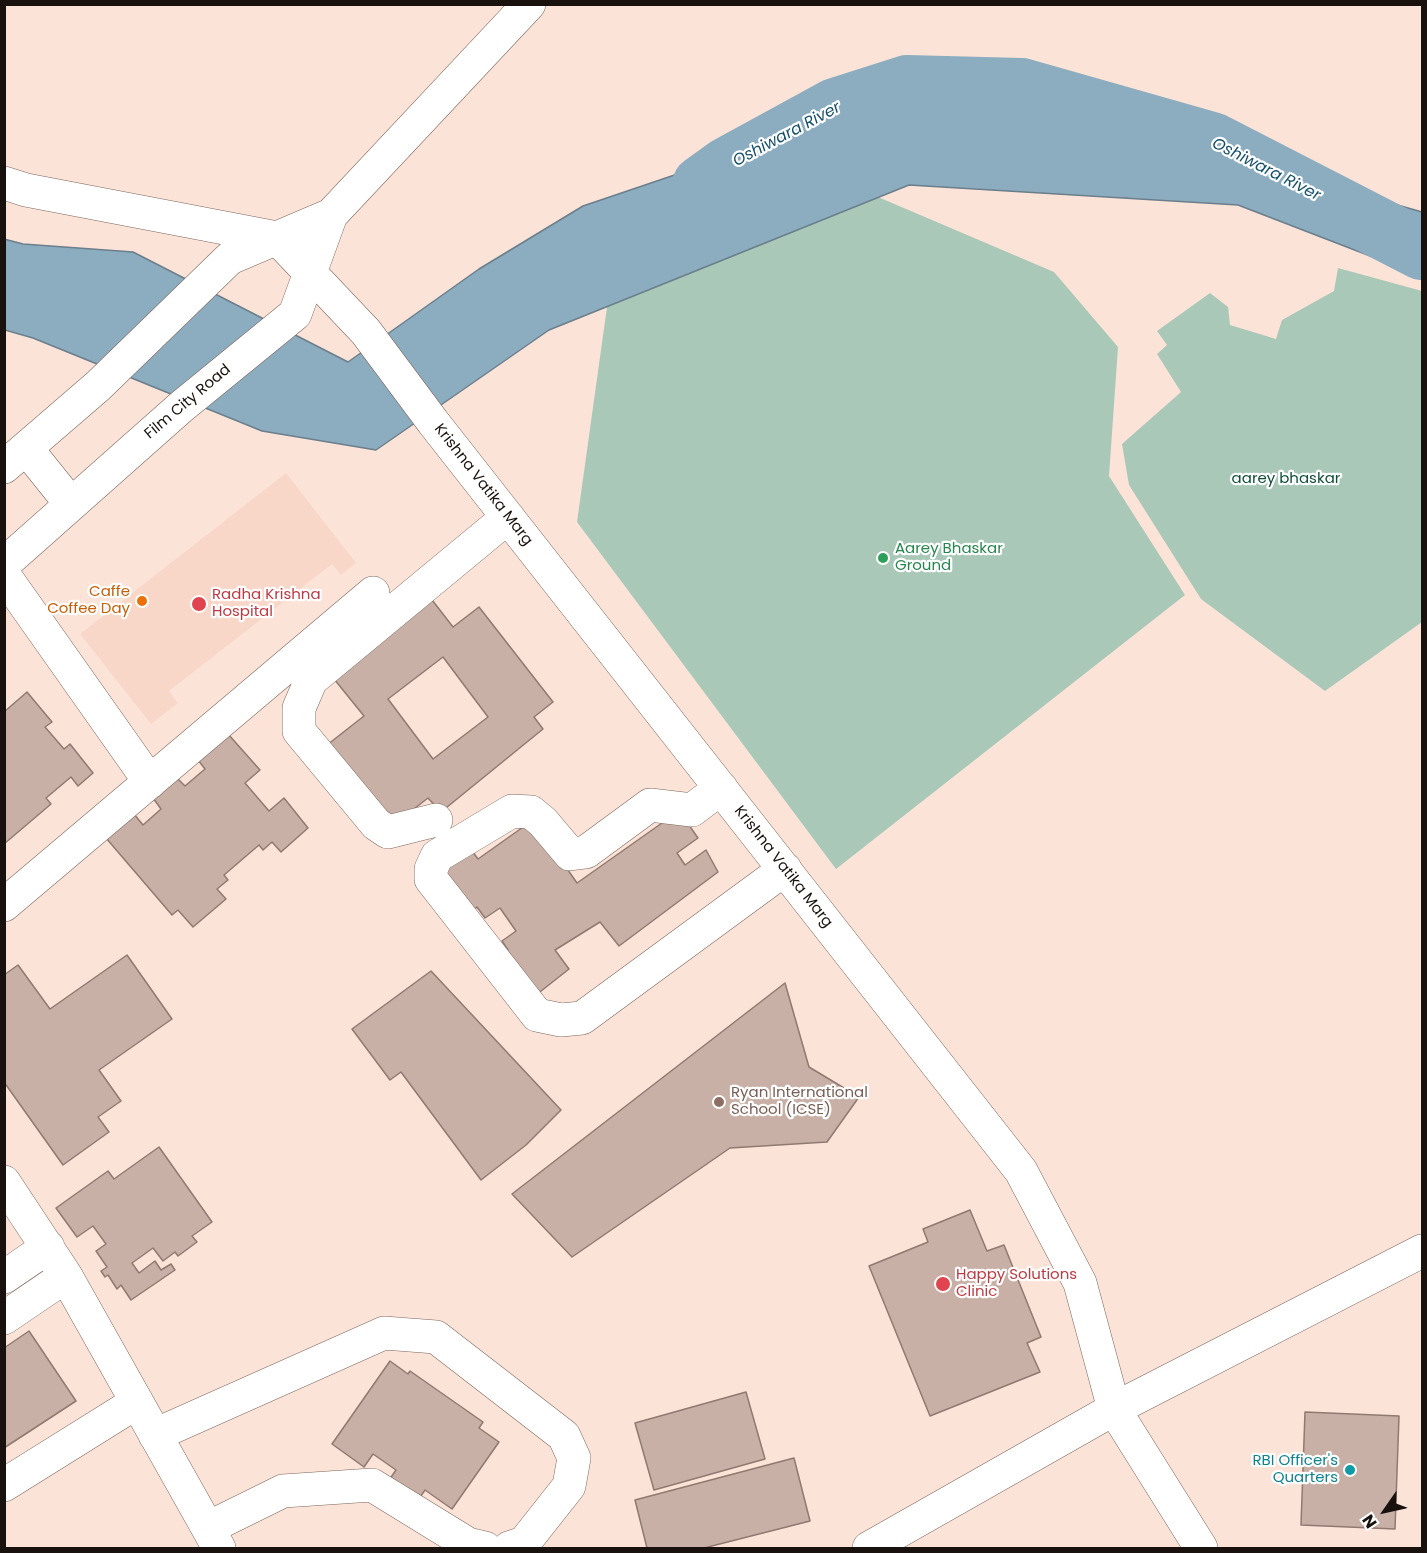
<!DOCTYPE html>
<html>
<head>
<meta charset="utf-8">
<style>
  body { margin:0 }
  #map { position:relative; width:1427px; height:1553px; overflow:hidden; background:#fce3d8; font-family:Poppins,sans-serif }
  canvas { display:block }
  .frame { position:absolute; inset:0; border:6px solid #19110e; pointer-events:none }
  .north { position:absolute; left:1355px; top:1481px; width:60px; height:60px; -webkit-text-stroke:4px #fff; paint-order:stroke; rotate:236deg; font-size:16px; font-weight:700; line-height:24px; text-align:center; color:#19110e }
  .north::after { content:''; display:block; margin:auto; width:21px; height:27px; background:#19110e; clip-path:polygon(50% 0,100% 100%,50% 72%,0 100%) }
</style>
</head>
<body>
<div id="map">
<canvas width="1427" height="1553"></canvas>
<div class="frame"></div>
<div class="north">N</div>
</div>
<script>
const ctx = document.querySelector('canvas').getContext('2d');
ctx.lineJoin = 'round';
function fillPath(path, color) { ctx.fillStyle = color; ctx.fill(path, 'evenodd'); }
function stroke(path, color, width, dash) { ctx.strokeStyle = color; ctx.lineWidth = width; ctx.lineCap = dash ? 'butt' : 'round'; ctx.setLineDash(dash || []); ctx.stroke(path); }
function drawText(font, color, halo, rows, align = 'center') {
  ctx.font = font + ' Poppins,sans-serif'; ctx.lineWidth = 4.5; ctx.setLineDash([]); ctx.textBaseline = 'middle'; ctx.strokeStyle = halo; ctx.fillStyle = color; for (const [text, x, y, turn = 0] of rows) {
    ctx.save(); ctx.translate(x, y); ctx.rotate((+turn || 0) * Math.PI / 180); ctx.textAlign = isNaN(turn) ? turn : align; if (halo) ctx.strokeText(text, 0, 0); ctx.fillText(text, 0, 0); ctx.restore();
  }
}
fillPath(new Path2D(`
  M286,473L356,563L341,575L332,564L169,691L178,703L151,724L80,634Z`), '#f8d7c9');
fillPath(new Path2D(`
  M878,197L1054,272L1118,347L1109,476L1185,595L836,869L577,522L607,307Z
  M1338,268L1422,291V622L1325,691L1201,599L1129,485L1122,444L1181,392L1157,354L1167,345L1157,331L1210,293L1228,307L1230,325L1276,339L1282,320L1334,291Z`), '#a9c8b8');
const water = new Path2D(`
  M997,91L1422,212V276L1238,205L909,185L549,330L376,450L262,431L33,338L5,330L4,239L23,244L133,252L348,362L479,269L583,206L893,101Z`);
fillPath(water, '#8cadc0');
stroke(water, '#6a7e8b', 1.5);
stroke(new Path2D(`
  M702,185L727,167L835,108L907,85L1022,88L1212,142L1422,250`), '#8cadc0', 60);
const building = new Path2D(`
  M429,596L453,627L479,607L553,702L534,717L543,729L441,812L428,798L392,826L327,745L364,716L330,674ZM443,657L488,717L433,759L388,699Z
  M27,692L52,722L45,727L64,749L70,744L93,773L78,786L71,777L46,798L51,804L4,844V712Z
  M228,734L260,770L245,783L269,811L284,798L308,828L281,852L272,842L263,850L259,845L224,875L228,880L217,889L226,899L193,927L178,910L172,915L106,838L134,814L143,825L161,809L153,798L177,778L185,786L205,769L198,760Z
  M679,811L698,838L677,853L685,865L706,850L718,872L619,946L600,922L555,950L569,969L531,999L500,955L508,950L502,941L516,931L500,908L485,918L477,907L466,916L436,873L470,848L478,859L533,820L577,883Z
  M127,955L172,1019L99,1070L121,1101L98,1117L109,1132L63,1165L4,1082V975L18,965L50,1009Z
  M431,971L561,1110L526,1145L481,1180L401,1072L390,1080L352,1029Z
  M785,983L809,1067L859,1097L827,1142L730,1148L572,1257L512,1194Z
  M159,1147L212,1222L192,1236L197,1242L178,1256L175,1252L163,1261L153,1248L132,1263L139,1273L155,1261L161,1270L171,1264L175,1270L131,1300L121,1285L117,1289L108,1275L105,1277L101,1271L107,1267L96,1251L106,1244L93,1226L77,1237L56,1208L108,1171L114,1179Z
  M970,1210L987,1251L1004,1245L1041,1337L1027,1343L1040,1372L930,1416L869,1266L928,1242L923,1229Z
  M29,1331L76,1401L4,1448V1348Z
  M390,1361L408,1374L410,1371L483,1422L479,1428L499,1442L452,1509L425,1490L416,1503L387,1483L396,1470L373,1454L364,1467L332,1444Z
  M746,1392L765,1459L654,1490L635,1423Z
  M1305,1412L1399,1416L1395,1529L1301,1525Z
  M794,1458L810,1521L704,1548H647L635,1500Z`);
fillPath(building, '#c8b0a6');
stroke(building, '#907970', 1.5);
const minor = new Path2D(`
  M4,183L26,190L277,238L366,332L433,422L1021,1171L1080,1283L1114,1409L1201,1548
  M26,448L71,504
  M4,467L98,386L230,258L331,215
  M4,564L181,407L295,314L331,215L529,4
  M4,575L150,782
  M721,788L692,810L650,805L586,852L570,854L543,822L531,812L512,811L437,856L431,869V879L537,1015L561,1020L582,1018L785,869
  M436,820L388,832L376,824L299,731V708L311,680L508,517
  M4,905L373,593
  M4,1182L66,1276L219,1548
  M4,1277L48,1247
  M4,1318L66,1276
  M155,1435L384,1333L436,1337L564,1436L574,1458L569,1486L524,1543L509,1548
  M4,1485L137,1402
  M208,1528L283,1491L372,1485L468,1544L485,1548
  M869,1548L1114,1409L1422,1251`);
stroke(minor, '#7c665d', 34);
stroke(minor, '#fff', 33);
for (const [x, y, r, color] of [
  [883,558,6,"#2e9e5b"],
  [142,601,6,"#e8710a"],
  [199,604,8,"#e0444e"],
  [719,1102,6,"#8d6e63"],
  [943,1284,8,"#e0444e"],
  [1350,1470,6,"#0f9aa8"]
]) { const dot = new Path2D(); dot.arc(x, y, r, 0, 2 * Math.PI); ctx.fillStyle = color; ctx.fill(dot); stroke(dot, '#fff', 2); }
drawText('15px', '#19110e', '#fff', [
  ["Film City Road",188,402,-40],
  ["Krishna Vatika Marg",483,485,52],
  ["Krishna Vatika Marg",783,867,52]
]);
drawText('15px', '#104e36', '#fff', [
  ["aarey bhaskar",1286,479]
]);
drawText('15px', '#27864d', '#fff', [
  ["Aarey Bhaskar",895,549],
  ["Ground",895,566]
], 'left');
drawText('15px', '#c56008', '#fff', [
  ["Caffe",130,592],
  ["Coffee Day",130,609]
], 'right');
drawText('15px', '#be3a42', '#fff', [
  ["Radha Krishna",212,595],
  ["Hospital",212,612],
  ["Happy Solutions",956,1275],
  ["Clinic",956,1292]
], 'left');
drawText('15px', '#785e54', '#fff', [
  ["Ryan International",731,1093],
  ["School (ICSE)",731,1110]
], 'left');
drawText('15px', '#0d838f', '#fff', [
  ["RBI Officer's",1338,1461],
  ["Quarters",1338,1478]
], 'right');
drawText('italic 16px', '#14506c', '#fff', [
  ["Oshiwara River",787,135,-28],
  ["Oshiwara River",1266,170,27]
]);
</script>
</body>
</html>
